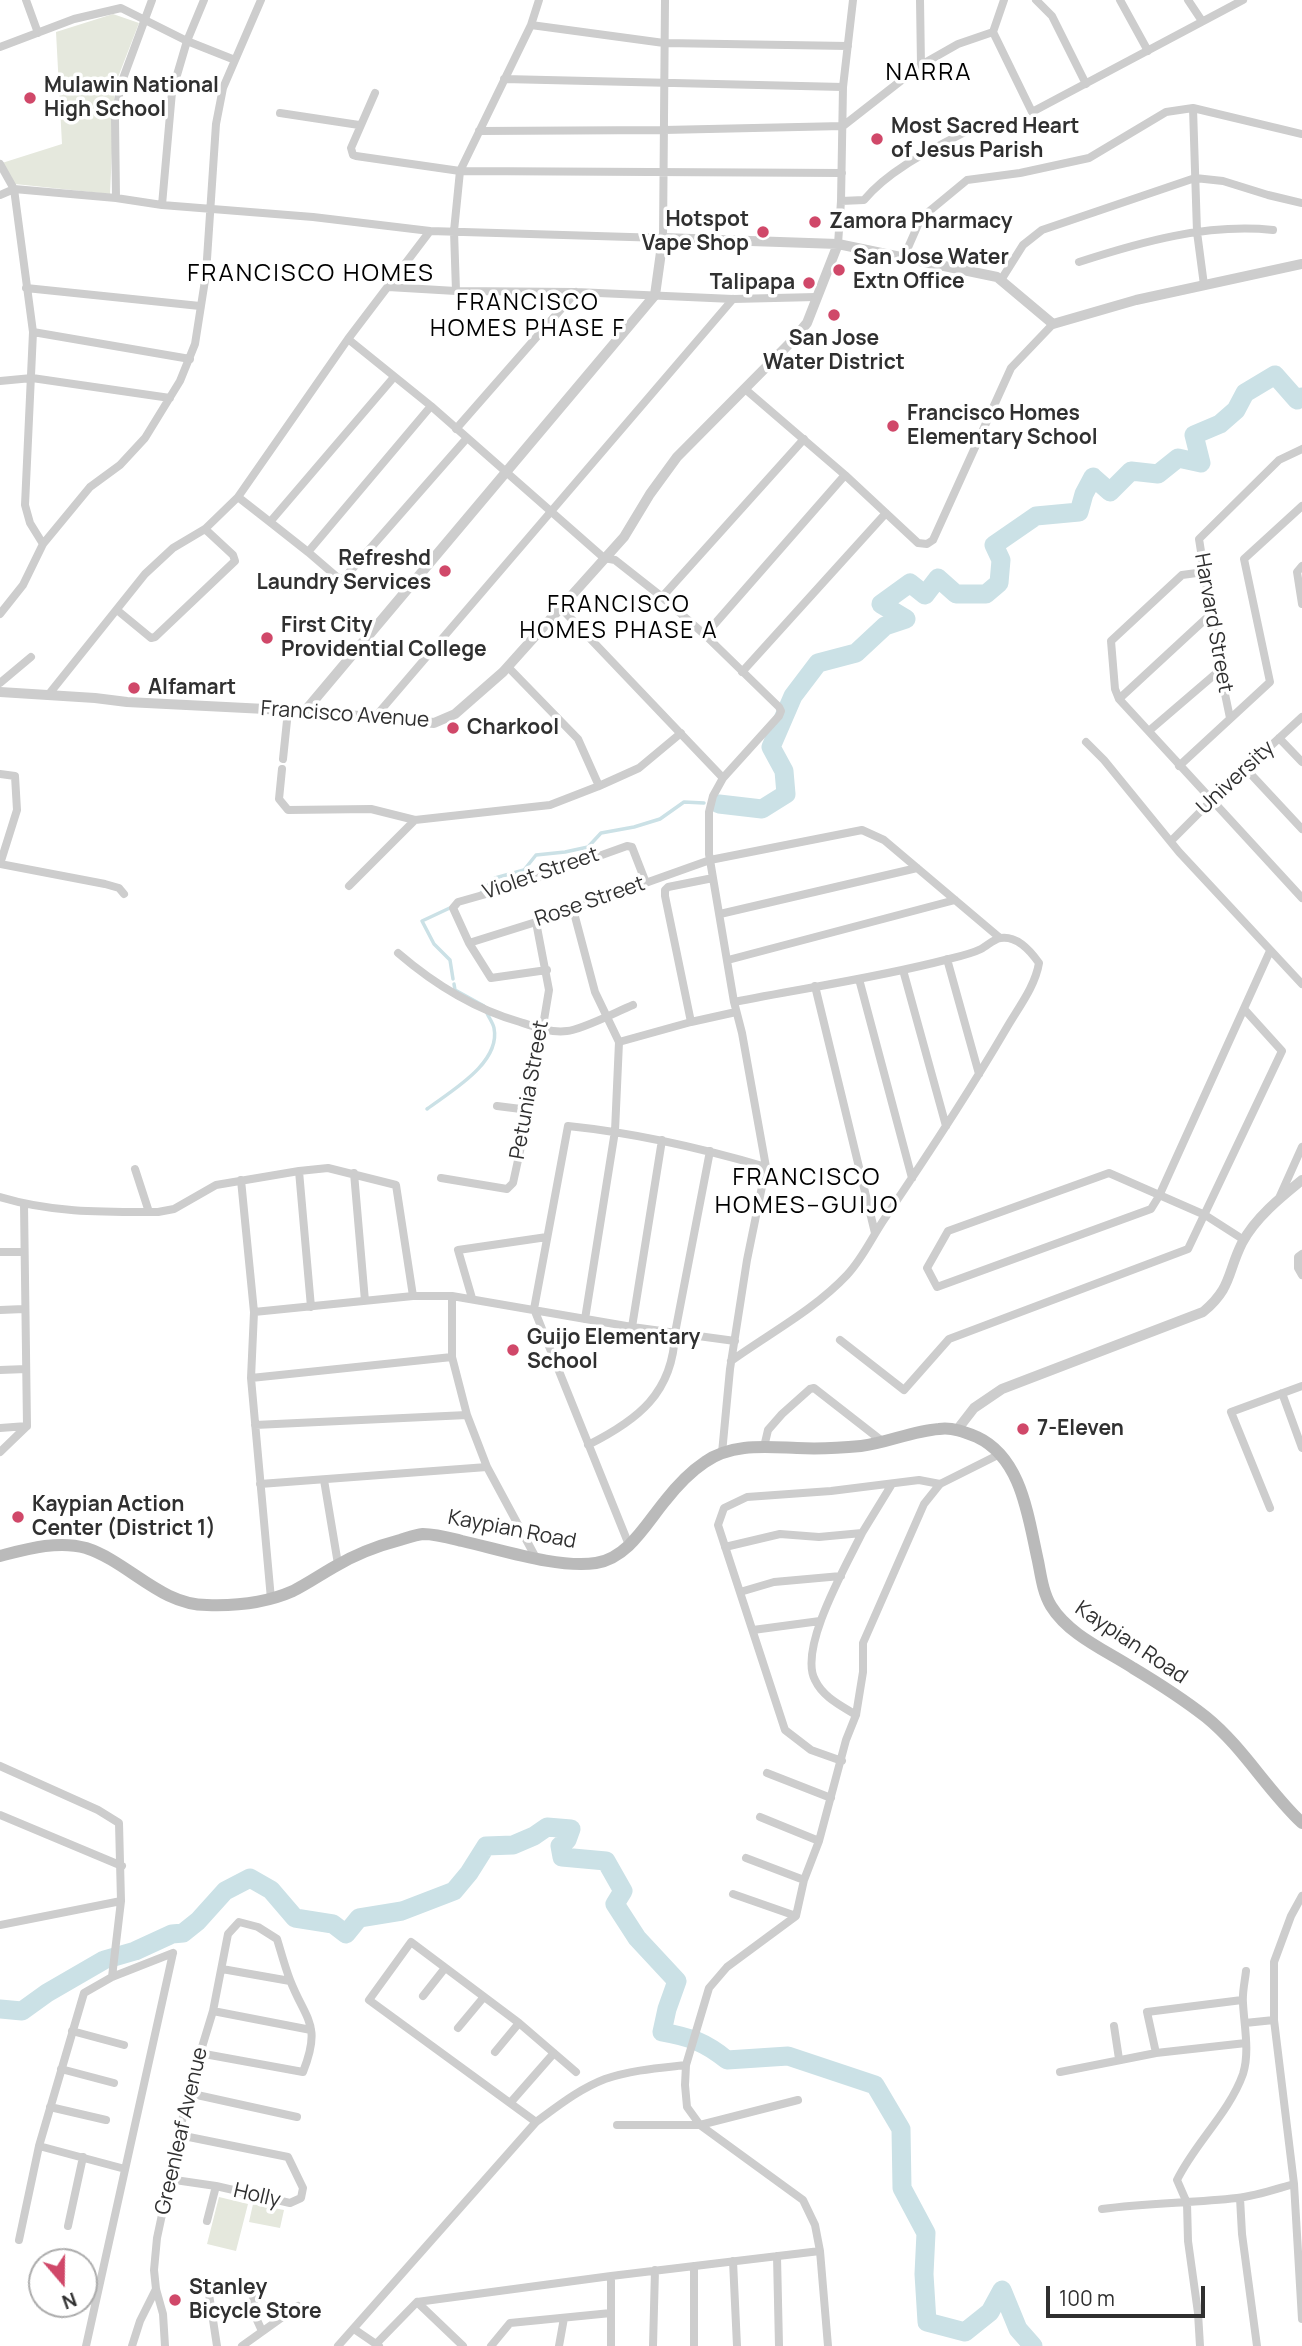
<!DOCTYPE html>
<html>
<head>
<meta charset="utf-8">
<style>
  body { margin:0 }
  #map { position:relative; width:1302px; height:2346px; overflow:hidden; background:#fff; font-family:Manrope,sans-serif }
  canvas { display:block }
  .north { position:absolute; left:28px; top:2248px; width:70px; height:70px; box-sizing:border-box; background:#fff; border:2px solid #acacac; border-radius:50%; rotate:160deg; font-size:19px; font-weight:700; line-height:28px; text-align:center; color:#303030 }
  .north::after { content:''; display:block; margin:auto; width:24px; height:32px; background:#d04869; clip-path:polygon(50% 0,100% 100%,50% 72%,0 100%) }
  .scale { position:absolute; left:1046px; top:2286px; width:159px; height:32px; box-sizing:border-box; border:4px solid #303030; border-top:0; padding-left:9px; font-size:21px; line-height:24px; white-space:nowrap; color:#303030; -webkit-text-stroke:5px #fff; paint-order:stroke }
</style>
</head>
<body>
<div id="map">
<canvas width="1302" height="2346"></canvas>
<div class="north">N</div>
<div class="scale">100 m</div>
</div>
<script>
const ctx = document.querySelector('canvas').getContext('2d');
ctx.lineJoin = 'round';
function fillPath(path, color) { ctx.fillStyle = color; ctx.fill(path, 'evenodd'); }
function stroke(path, color, width, dash) { ctx.strokeStyle = color; ctx.lineWidth = width; ctx.lineCap = dash ? 'butt' : 'round'; ctx.setLineDash(dash || []); ctx.stroke(path); }
function drawText(font, color, halo, rows, align = 'center') {
  ctx.font = font + ' Manrope,sans-serif'; ctx.lineWidth = 7; ctx.setLineDash([]); ctx.textBaseline = 'middle'; ctx.strokeStyle = halo; ctx.fillStyle = color; for (const [text, x, y, turn = 0] of rows) {
    ctx.save(); ctx.translate(x, y); ctx.rotate((+turn || 0) * Math.PI / 180); ctx.textAlign = isNaN(turn) ? turn : align; if (halo) ctx.strokeText(text, 0, 0); ctx.fillText(text, 0, 0); ctx.restore();
  }
}
fillPath(new Path2D(`
  M113,14L139,23L115,85L110,194L15,184L2,163L62,144L56,32Z
  M219,2197L248,2204L236,2251L207,2244Z
  M253,2204L284,2210L280,2228L249,2222Z`), '#e5e8dd');
stroke(new Path2D(`
  M480,894L495,878L524,870L536,855L565,852L588,847L601,833L634,827L660,819L684,802L704,803
  M453,979L450,960L434,944L422,921L454,906
  M454,984L455,990L484,1006
  M427,1109C451,1091 501,1063 494,1028C493,1023 489,1018 487,1013`), '#cbe1e6', 3.5);
stroke(new Path2D(`
  M719,804L762,809L786,794L784,771L771,747L793,696L818,663L856,653L885,626L906,619L881,604L910,583L925,595L938,578L956,594H986L999,583L1001,560L994,545L1036,516L1079,512L1084,494L1093,477L1110,492L1131,471L1158,474L1178,458L1201,463L1194,435L1220,424L1236,410L1245,393L1275,375L1297,400L1302,397
  M0,2009L22,2011L47,1993L104,1960L135,1951L172,1934L183,1933L198,1921L225,1891L250,1878L271,1890L295,1918L333,1924L346,1934L359,1918L402,1911L454,1891L469,1873L486,1846L513,1845L534,1836L547,1827L571,1829L567,1840L560,1846L562,1857L606,1861L623,1891L615,1904L637,1938L677,1981L667,2009L662,2032C690,2037 705,2042 727,2060L788,2056L875,2085L901,2129L902,2188L926,2233L924,2274L927,2322L965,2332L990,2312L1002,2290L1018,2329L1033,2346`), '#cbe1e6', 19);
stroke(new Path2D(`
  M26,0L38,33
  M920,0L921,65
  M1036,0L1052,16L1086,84
  M1120,0L1148,51
  M1188,0L1202,21
  M531,25L539,0
  M993,32L1032,112L1243,0
  M0,47L74,19L121,8L187,41L235,60
  M504,79L843,87
  M375,93L351,148L353,155L356,156L460,171L842,173
  M1193,108L1197,232L1204,285
  M280,113L359,125
  M479,131L664,130L843,126L921,65L958,44L993,32L1004,0
  M0,164L14,189L0,195
  M116,198L115,118L121,84L152,0
  M841,201L864,200C892,166 940,146 978,125
  M162,205L172,92L187,41L204,0
  M838,244L841,201L843,87L853,0
  M903,259L921,218L967,180L1020,173L1089,158L1166,112L1193,108L1302,134
  M1079,262C1141,242 1207,223 1273,230
  M1001,280L1023,245L1042,230L1195,178L1223,181L1268,195L1302,203
  M388,287L456,291L576,292L733,299L816,297
  M26,288L200,306
  M456,291L454,231L460,171L531,25L664,43L848,46
  M33,332L190,359
  M348,339L431,406L604,558L615,560L662,597L705,635L779,707L781,711L779,716L723,778L713,796L709,812V854L713,878L734,1002L742,1033L766,1167L747,1260L730,1369L722,1453
  M0,381L32,378L170,398
  M745,389L845,475L918,543L927,544L933,540L1011,368L1053,324
  M456,429L576,292
  M238,497L270,522L394,377
  M270,522L308,552L431,406
  M43,544L30,523L25,505L33,332L14,189L116,198L162,205L313,217L430,231
  M308,552L337,577L342,579L346,576L467,438
  M1302,566L1297,572L1302,604
  M1204,572L1182,575L1111,641L1115,689L1119,699L1302,898
  M662,597L804,439
  M560,607L723,778
  M117,610L151,638L155,637L235,561L233,555L205,529
  M0,614L23,585L43,544L90,487L120,465L145,438L180,381L195,344L206,274L216,124L223,88L261,0
  M705,635L845,475
  M508,667L578,739L599,786
  M742,672L886,513
  M0,683L31,657
  M49,694L145,574L173,548L205,529L238,497L348,339L430,231L663,238L665,0
  M1119,699L1211,614
  M375,717L733,299
  M1230,718L1220,670L1199,539L1279,460L1302,449
  M1150,730L1220,670
  M1279,738L1302,762
  M1086,742L1104,760L1179,852L1302,984
  M283,759L288,711
  M1179,766L1270,682L1244,559L1302,506
  M282,769L279,799L288,810L371,809L415,820L349,886
  M1246,769L1302,829
  M0,774L15,776L17,810L0,864L105,884L119,888L124,894
  M415,820L550,805L599,786L639,768L681,733
  M1171,841L1211,801L1302,717
  M713,878L668,887L665,890V896L691,1022L736,1012
  M573,909L595,992L619,1042
  M720,914L917,868
  M469,943L536,922L710,860L862,830L884,840L1000,938
  M398,953C434,984 474,1009 520,1022C535,1027 551,1033 567,1031C581,1030 618,1011 633,1005
  M947,959L979,1074
  M728,960L955,900
  M547,970L491,978L469,943L453,908L458,902L518,885L627,846L632,847L646,883
  M903,970L946,1126
  M859,979L912,1178
  M815,986L875,1233
  M497,1106L529,1110
  M135,1169L149,1212
  M299,1171L311,1307
  M354,1173L365,1301
  M441,1178L507,1189L513,1183L529,1110L549,990L536,922
  M241,1180L254,1312L251,1378L271,1599
  M1280,1196L1302,1147
  M0,1197C53,1213 103,1212 158,1212L174,1209L216,1185L299,1171L328,1168L396,1185L413,1296
  M1244,1240L1205,1215L1109,1173L948,1231L927,1268L937,1287L1151,1209L1159,1196L1270,951
  M0,1252H23
  M1302,1254L1298,1257V1268L1302,1275
  M472,1298L458,1250L547,1237
  M0,1310L24,1309
  M254,1312L413,1296H452L632,1327L735,1341
  M585,1319L615,1131L619,1042L691,1022
  M632,1327L662,1140
  M840,1340L904,1390L949,1339L1188,1249L1282,1051L1244,1009
  M731,1361C770,1333 814,1310 847,1275C863,1258 872,1237 885,1218C927,1156 968,1094 1006,1029C1018,1008 1035,987 1039,963C1030,950 1017,935 1000,938C994,939 987,946 981,949C971,954 957,957 945,960C876,978 804,988 734,1002
  M0,1370L26,1369
  M251,1378L452,1357
  M1282,1393L1302,1448
  M255,1425L467,1415
  M0,1428L27,1426
  M588,1445C638,1420 673,1393 675,1333L710,1151
  M764,1447L768,1430L782,1414L810,1389L814,1388L882,1441
  M0,1452L27,1426L24,1204
  M487,1467L536,1558
  M324,1480L338,1564
  M260,1484L487,1467L467,1415L452,1357V1296
  M1270,1508L1231,1412L1302,1386
  M862,1533L892,1484
  M629,1545L534,1309L568,1126C636,1133 701,1148 766,1167
  M725,1547L780,1534L819,1537L862,1533C847,1564 798,1648 815,1680C823,1697 840,1705 856,1715
  M740,1592L774,1582L841,1576
  M753,1630L820,1621
  M842,1761L811,1750L785,1730L718,1525L724,1508L747,1497L831,1491L919,1480L940,1484
  M0,1766L98,1810L119,1823L121,1901L112,1977
  M767,1773L831,1798
  M0,1815L122,1866
  M760,1817L819,1841
  M746,1858L804,1880
  M733,1894L796,1916
  M1302,1896L1291,1916L1274,1962V2020L1294,2184L1302,2319
  M0,1925L121,1901
  M222,1969L290,1981
  M423,1996L445,1968
  M213,2011L311,2030
  M1245,2023L1274,2020
  M1114,2026L1119,2059
  M458,2028L483,1998
  M72,2031L124,2045
  M495,2052L519,2023
  M1156,2053L1147,2012L1242,2000
  M61,2069L114,2083
  M1060,2072L1156,2053L1246,2043
  M188,2093L297,2117
  M511,2102L554,2053
  M50,2107L106,2120
  M536,2122L369,2000L411,1942L519,2023L576,2072
  M617,2125H700L798,2100
  M39,2146L125,2169
  M168,2179L216,2186L290,2203L301,2198L303,2188L288,2157L179,2135
  M1240,2198L1242,2234L1257,2346
  M1102,2209C1147,2203 1192,2203 1237,2198C1256,2196 1276,2189 1294,2184
  M207,2221L216,2186
  M68,2226L83,2157
  M19,2240L39,2146L84,1993L112,1977L173,1953
  M777,2256L779,2346
  M733,2261L737,2346
  M694,2266V2346
  M252,2291L257,2320L262,2331
  M209,2294L217,2346
  M417,2302L463,2346
  M354,2329L376,2344
  M86,2346L173,1953
  M132,2346L140,2321L156,2289
  M165,2346L163,2314L156,2289L154,2270L157,2238L188,2093L213,2011L228,1934L239,1922L258,1927L277,1939C281,1952 285,1967 290,1980C306,2021 322,2024 303,2072L199,2053
  M242,2346L298,2306
  M338,2346L536,2122C558,2106 579,2089 605,2079C631,2070 659,2068 686,2065
  M379,2346L376,2344L417,2302L611,2276L820,2251
  M491,2346L510,2323L611,2313
  M559,2346L564,2318
  M611,2346V2276
  M653,2346L655,2270
  M828,2346L820,2251L815,2225L803,2200L700,2125L687,2107L685,2085L686,2065L709,1988L727,1967L796,1916L804,1880L819,1841L846,1740L856,1715L863,1672V1643L924,1504L940,1484L1000,1454
  M1200,2346L1198,2313L1188,2241L1187,2203L1177,2180C1195,2143 1229,2113 1243,2074C1250,2052 1244,2025 1243,2003C1242,1993 1245,1981 1246,1971`), '#cdcdcd', 8);
stroke(new Path2D(`
  M0,692L95,698L127,702L305,711L434,723L455,714L503,672L624,537L650,494L677,457L792,341L807,323L838,244
  M305,711L655,295L663,238L838,244L997,277L1053,324L1136,300L1302,264
  M957,1430L974,1408L1002,1389L1203,1312C1232,1288 1227,1273 1242,1243C1255,1218 1281,1197 1302,1180`), '#cdcdcd', 10);
stroke(new Path2D(`
  M0,1556C27,1549 58,1540 86,1548C129,1562 160,1605 207,1605C236,1606 266,1603 293,1591C307,1584 320,1575 334,1567C354,1555 377,1546 400,1540C407,1538 415,1535 423,1534C436,1534 450,1538 462,1541C499,1549 559,1569 596,1563C628,1558 646,1524 665,1501C676,1487 690,1472 705,1462C732,1443 766,1447 797,1448C818,1449 840,1448 861,1446C887,1443 912,1431 939,1429C952,1427 965,1432 977,1437C1022,1458 1028,1517 1038,1561C1041,1576 1043,1593 1051,1606C1069,1635 1105,1650 1133,1668C1158,1683 1183,1699 1206,1717C1243,1747 1267,1790 1302,1823`), '#bababa', 12);
for (const [x, y, r, color] of [
  [30,98,7,"#d04869"],
  [877,139,7,"#d04869"],
  [815,222,7,"#d04869"],
  [763,232,7,"#d04869"],
  [839,270,7,"#d04869"],
  [809,283,7,"#d04869"],
  [834,315,7,"#d04869"],
  [893,426,7,"#d04869"],
  [445,571,7,"#d04869"],
  [267,638,7,"#d04869"],
  [134,688,7,"#d04869"],
  [453,728,7,"#d04869"],
  [513,1350,7,"#d04869"],
  [1023,1429,7,"#d04869"],
  [18,1517,7,"#d04869"],
  [175,2300,7,"#d04869"]
]) { const dot = new Path2D(); dot.arc(x, y, r, 0, 2 * Math.PI); ctx.fillStyle = color; ctx.fill(dot); stroke(dot, '#fff', 2.5); }
drawText('bold 21px', '#303030', '#fff', [
  ["Mulawin National",44,86],
  ["High School",44,110],
  ["Most Sacred Heart",891,127],
  ["of Jesus Parish",891,151],
  ["Hotspot",749,220,"right"],
  ["Vape Shop",749,244,"right"],
  ["Zamora Pharmacy",829,222],
  ["San Jose Water",853,258],
  ["Extn Office",853,282],
  ["Talipapa",795,283,"right"],
  ["San Jose",834,339,"center"],
  ["Water District",834,363,"center"],
  ["Francisco Homes",907,414],
  ["Elementary School",907,438],
  ["Refreshd",431,559,"right"],
  ["Laundry Services",431,583,"right"],
  ["First City",281,626],
  ["Providential College",281,650],
  ["Alfamart",148,688],
  ["Charkool",467,728],
  ["Guijo Elementary",527,1338],
  ["School",527,1362],
  ["7-Eleven",1037,1429],
  ["Kaypian Action",32,1505],
  ["Center (District 1)",32,1529],
  ["Stanley",189,2288],
  ["Bicycle Store",189,2312]
], 'left');
drawText('21px', '#303030', '#fff', [
  ["Harvard Street",1213,623,80],
  ["Francisco Avenue",345,715,4],
  ["University",1236,778,-43],
  ["Violet Street",541,874,-19],
  ["Rose Street",590,902,-19],
  ["Petunia Street",530,1090,-80],
  ["Kaypian Road",512,1530,11],
  ["Kaypian Road",1131,1643,34],
  ["Greenleaf Avenue",182,2131,-77],
  ["Holly",257,2196,13]
]);
ctx.letterSpacing = '2px';
drawText('23px', '#000', '#fff', [
  ["FRANCISCO",528,304],
  ["HOMES PHASE F",528,330],
  ["FRANCISCO",619,606],
  ["HOMES PHASE A",619,632]
]);
ctx.letterSpacing = '0px';
ctx.letterSpacing = '2px';
drawText('24px', '#000', '#fff', [
  ["NARRA",929,73],
  ["FRANCISCO HOMES",311,274],
  ["FRANCISCO",807,1178],
  ["HOMES–GUIJO",807,1206]
]);
ctx.letterSpacing = '0px';
</script>
</body>
</html>
